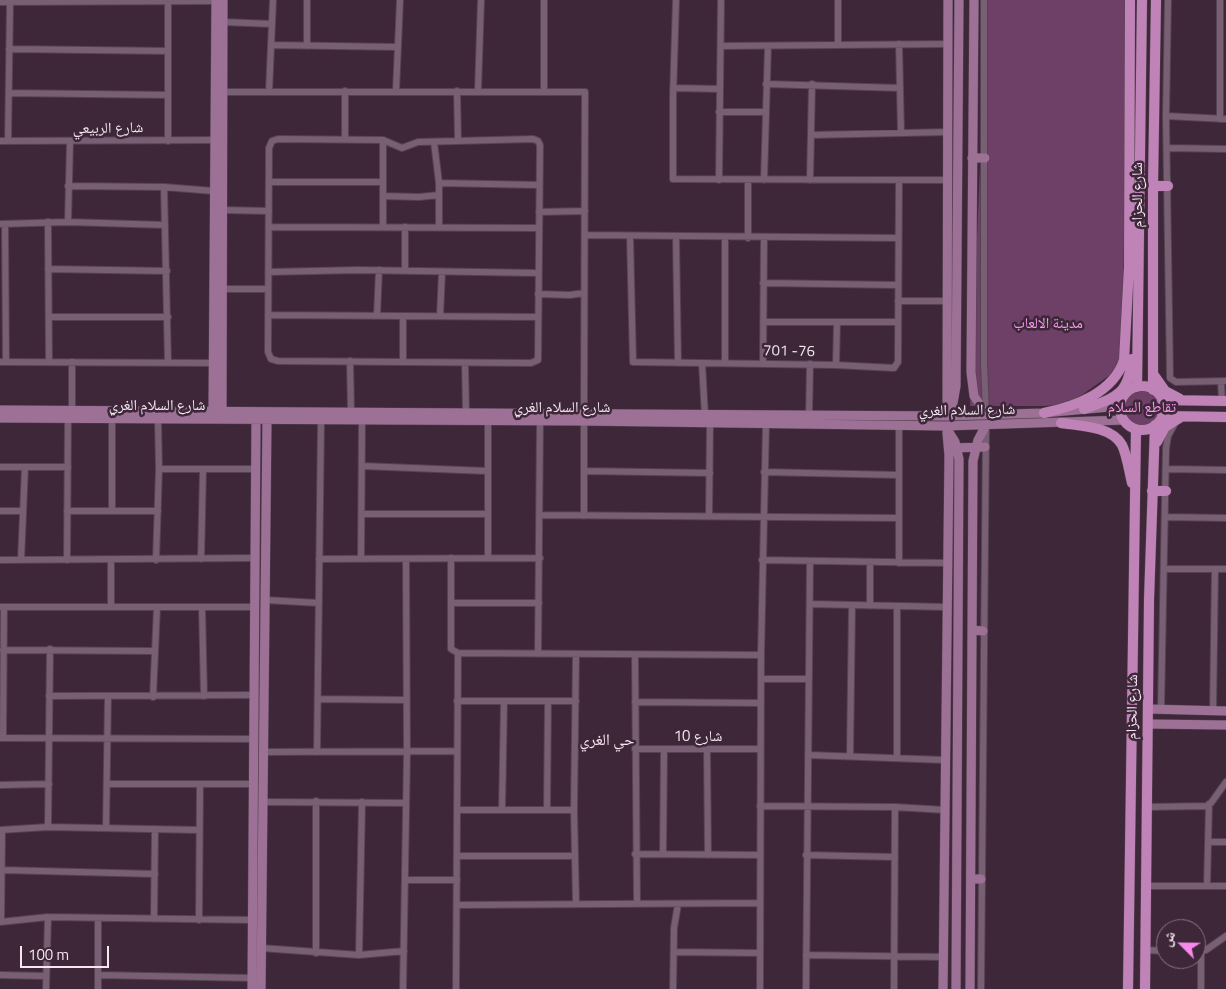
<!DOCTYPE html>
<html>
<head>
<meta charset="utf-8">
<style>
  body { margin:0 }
  #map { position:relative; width:1226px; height:989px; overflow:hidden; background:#3d2739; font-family:"Titillium Web","Noto Naskh Arabic",sans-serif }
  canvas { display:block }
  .north { position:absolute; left:1156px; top:919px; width:50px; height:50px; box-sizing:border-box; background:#3d2739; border:1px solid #877383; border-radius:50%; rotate:293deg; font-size:14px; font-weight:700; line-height:20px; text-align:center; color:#f5e6f2 }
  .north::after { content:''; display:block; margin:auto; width:18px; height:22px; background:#f888ea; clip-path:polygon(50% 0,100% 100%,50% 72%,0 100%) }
  .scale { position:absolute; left:20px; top:946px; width:89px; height:22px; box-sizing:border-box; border:2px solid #f5e6f2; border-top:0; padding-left:6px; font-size:15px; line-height:18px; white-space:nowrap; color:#f5e6f2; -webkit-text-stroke:4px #3d2739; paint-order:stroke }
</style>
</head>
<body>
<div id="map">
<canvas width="1226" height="989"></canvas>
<div class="north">ش</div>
<div class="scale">100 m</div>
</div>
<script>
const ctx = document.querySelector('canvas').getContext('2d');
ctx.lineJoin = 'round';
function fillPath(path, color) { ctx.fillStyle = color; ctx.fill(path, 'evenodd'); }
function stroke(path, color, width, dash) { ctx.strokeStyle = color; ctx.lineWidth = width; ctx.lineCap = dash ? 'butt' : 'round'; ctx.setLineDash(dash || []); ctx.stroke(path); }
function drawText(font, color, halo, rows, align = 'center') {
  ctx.font = font + ' "Titillium Web","Noto Naskh Arabic",sans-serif'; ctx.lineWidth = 5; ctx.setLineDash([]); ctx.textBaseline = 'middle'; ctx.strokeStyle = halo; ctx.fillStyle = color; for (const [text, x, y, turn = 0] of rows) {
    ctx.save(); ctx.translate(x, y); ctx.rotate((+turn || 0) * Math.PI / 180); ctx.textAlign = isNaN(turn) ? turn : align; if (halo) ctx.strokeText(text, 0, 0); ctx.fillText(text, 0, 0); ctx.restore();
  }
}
fillPath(new Path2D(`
  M987,0H1127L1125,210L1121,359L1110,375L1069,404L1043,406H970Z
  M1124 408a18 18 0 1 1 36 0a18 18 0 1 1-36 0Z`), '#6e4068');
const street = new Path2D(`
  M676,0L673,97V179L948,180
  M838,0V43
  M984,0V362L986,414
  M1168,0L1166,116L1170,378L1176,382L1226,381
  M0,2L216,1
  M223,22L272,24
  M899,44L901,133
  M271,45L397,47
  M307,46V0
  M721,46L948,44
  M9,49L168,51
  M766,84L900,88
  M673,88L720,89
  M396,91L400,0
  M457,91L458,140
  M478,91L481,0
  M544,91V0
  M222,92H585L584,413
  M269,92L273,0
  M9,93L168,95
  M719,112H765
  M1166,116L1226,119
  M1220,119V0
  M811,135L948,132
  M278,139L383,140L402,148L418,142L533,139L538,141L540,145L538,360L531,363L278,361L271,359L268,352L269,148L272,141Z
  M345,139V91
  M0,141L215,140
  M8,141L10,2
  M168,141V3
  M434,142L439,183V227
  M1167,148L1226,149
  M719,180L721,0
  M748,180V238
  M764,180L768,46
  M810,180L812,84
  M269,182H383
  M439,183L539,185
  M68,186L164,187L214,191
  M164,187L168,363
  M383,196L419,197L439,195
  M221,210L269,211
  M539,212L585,211
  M48,222L49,362
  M68,222L70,142
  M0,224L68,222L165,225
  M5,224L6,362
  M269,227L539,228
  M383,227V140
  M585,235L898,238
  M630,236L633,362L836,365L894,368L898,362L899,181
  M676,237L678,363
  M725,238V363
  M48,269L167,271
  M405,271V227
  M269,272L358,270L538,273
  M763,283L898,285
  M221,289H268
  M538,294L570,295L584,293
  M898,301H946
  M268,315L538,317
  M377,316L379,270
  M440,316L442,272
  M49,317H168
  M763,322H898
  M350,361L351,412
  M403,361V316
  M0,362L214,363
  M72,362V410
  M465,363L466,413
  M702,363L705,416
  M763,364L764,238
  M836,365L837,323
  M1221,382L1222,401
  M809,416L810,364
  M584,421V516
  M362,466L487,471
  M0,467H68
  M159,469H255
  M1167,469L1226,470
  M584,471L710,473
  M764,472L898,475
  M0,511H23
  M67,511H158
  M112,511V419
  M362,514H488
  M540,515L898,518
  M709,517L710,422
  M1165,517L1226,518
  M451,558V649L458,653
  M488,558V422
  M201,559L203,471
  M319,559L540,558
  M361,559L362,421
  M0,560L255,558
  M21,560L25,467
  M67,560L68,419
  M156,560L159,469L158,420
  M762,560L946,563
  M870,563V606
  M899,563V426
  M1164,569H1226
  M265,600L319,603
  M451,603H539
  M810,604L946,607
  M0,607H255
  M111,607V560
  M202,607L204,696
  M897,607V758
  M3,650L154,651
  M538,654L540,421
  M635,655L637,902
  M761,679H809
  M49,696L254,695
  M153,697L157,607
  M318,699L406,700
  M457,701H576
  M635,702L761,703
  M1161,709L1166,448L1168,436L1175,423
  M1213,710L1215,569
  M0,738L254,739
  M3,738L4,607
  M635,749H760
  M707,749L708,855
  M264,752L457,751
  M317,752L321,421
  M808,755L945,760
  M850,756L852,606
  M107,784H253
  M0,785L49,784
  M316,801V953
  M263,802L406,803
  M760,806L895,807L945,810
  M1147,807L1207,806L1211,803L1226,782
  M457,810H574
  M502,810L504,701
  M547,810L548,701
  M48,827L50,649
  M106,828L108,696
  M0,830L48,827L199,830
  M1209,842H1226
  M635,854L760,855
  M663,854L664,749
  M806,855L895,857
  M457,856H574
  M2,870L155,874
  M405,880H457
  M1146,886H1226
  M1207,886L1209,804
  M576,903L574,810L576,654
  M458,905L760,903
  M98,918V989
  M154,919L155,829
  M199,920L200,784
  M0,922L48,917L253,920
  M1,922L2,830
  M261,948L359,955L404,951
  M1145,950L1166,951
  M674,952L760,953
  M1196,952L1206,950L1226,936
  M1201,952V989
  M359,955L362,802
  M806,955L944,957
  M0,975L46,976
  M98,975L252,978
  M46,989L48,917
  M403,989L407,753L406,559
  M456,989L458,653L761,655
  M673,989L674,928L678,904
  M760,989L761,655L766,423
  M806,989L810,561
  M894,989L895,807
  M981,989L986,429`);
const secondary = new Path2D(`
  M974,0L971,372L974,396L986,414
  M972,158H985
  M0,410L947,416L1043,413L1120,406
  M213,412L216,0
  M222,412L223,0
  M947,413L948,0
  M947,416L953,403L956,386L959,0
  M0,418L584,421L945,426L1124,420
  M945,426L955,442L959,459L956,989
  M952,448L985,447
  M972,630L983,631
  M1148,709L1226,711
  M1148,724L1226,725
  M971,879H981
  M252,989L256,421
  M261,989L267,420
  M943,989L949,455L947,433
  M970,989L973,461L978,440L986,425`);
const primary = new Path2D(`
  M1153,186H1168
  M1153,374L1165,391L1180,399
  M1120 408a22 22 0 1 1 44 0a22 22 0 1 1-44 0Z
  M1137,387L1142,0
  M1153,390V186L1156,0
  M1162,400L1226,401
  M1084,409C1116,397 1128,396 1132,359
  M1044,413C1076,406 1113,393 1124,360L1129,267L1130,0
  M1162,416L1226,417
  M1061,423C1080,426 1111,426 1122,445C1127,455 1129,471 1132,483
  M1157,442L1165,427L1181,417
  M1152,491H1166
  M1128,989L1136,429
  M1145,989L1149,600L1155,425`);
stroke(street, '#554352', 8);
stroke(secondary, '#554352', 10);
stroke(primary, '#554352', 11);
stroke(street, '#795f74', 6);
stroke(secondary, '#9d7196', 9);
stroke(primary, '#c083b7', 10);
drawText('15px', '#f5e6f2', '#3d2739', [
  ["شارع الربيعي",108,129,-1],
  ["شارع الحزام",1138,195,-90],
  ["701 -76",789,352,1],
  ["شارع السلام الغري",157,406],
  ["شارع السلام الغري",562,408],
  ["شارع السلام الغري",967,411,-1],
  ["شارع الحزام",1133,707,-89],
  ["شارع 10",698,737]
]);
drawText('15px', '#fa99ed', '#3d2739', [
  ["مدينة الالعاب",1048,324],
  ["تقاطع السلام",1142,408]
]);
drawText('16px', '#f5e6f2', '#3d2739', [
  ["حي الغري",607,741]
]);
</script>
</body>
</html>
